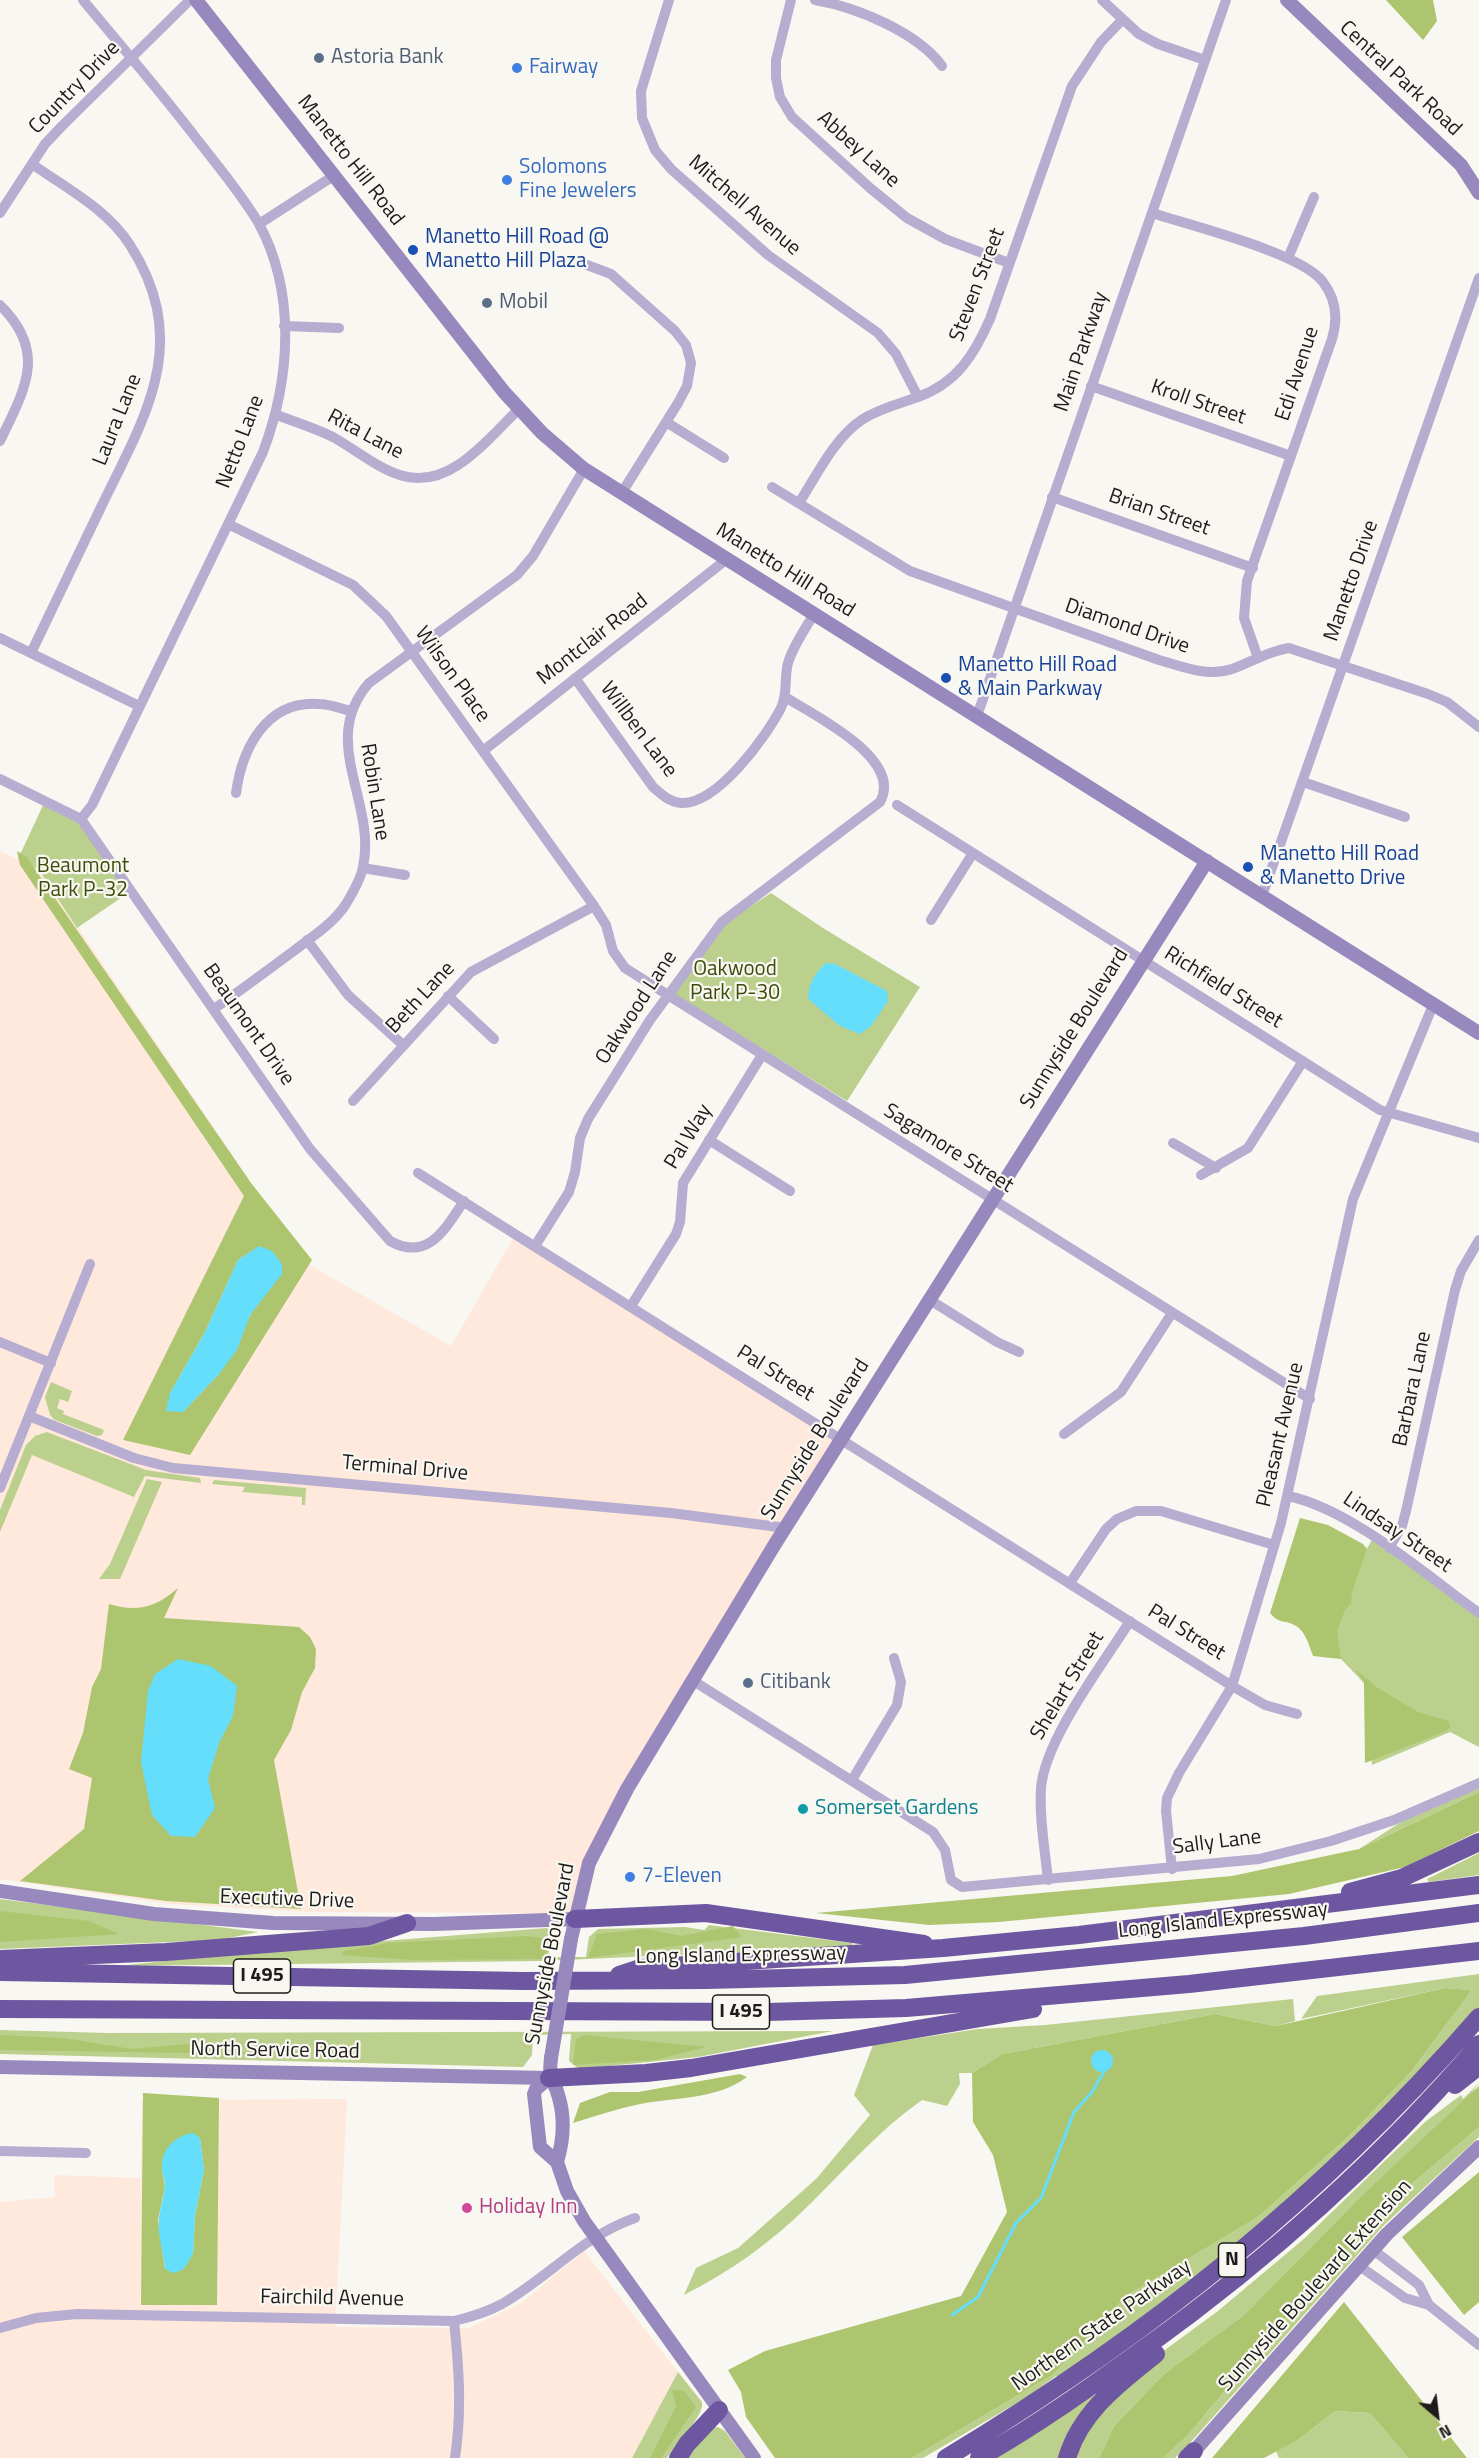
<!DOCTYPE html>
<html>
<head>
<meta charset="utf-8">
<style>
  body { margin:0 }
  #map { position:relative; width:1479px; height:2458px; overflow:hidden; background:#f9f7f1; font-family:"Titillium Web",sans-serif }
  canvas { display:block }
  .north { position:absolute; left:1407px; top:2386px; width:60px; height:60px; -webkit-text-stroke:4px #f9f7f1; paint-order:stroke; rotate:152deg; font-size:16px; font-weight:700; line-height:24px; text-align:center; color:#1d1c1a }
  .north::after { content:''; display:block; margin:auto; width:21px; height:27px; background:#1d1c1a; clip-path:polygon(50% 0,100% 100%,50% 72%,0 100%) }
</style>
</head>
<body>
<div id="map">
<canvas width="1479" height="2458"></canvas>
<div class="north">N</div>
</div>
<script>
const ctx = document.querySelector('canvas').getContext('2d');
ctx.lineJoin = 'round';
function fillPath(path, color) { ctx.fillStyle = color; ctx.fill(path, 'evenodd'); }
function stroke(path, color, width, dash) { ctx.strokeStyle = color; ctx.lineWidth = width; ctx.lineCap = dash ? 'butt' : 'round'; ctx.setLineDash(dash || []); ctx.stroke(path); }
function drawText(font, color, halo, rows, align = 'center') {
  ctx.font = font + ' "Titillium Web",sans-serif'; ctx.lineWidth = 4.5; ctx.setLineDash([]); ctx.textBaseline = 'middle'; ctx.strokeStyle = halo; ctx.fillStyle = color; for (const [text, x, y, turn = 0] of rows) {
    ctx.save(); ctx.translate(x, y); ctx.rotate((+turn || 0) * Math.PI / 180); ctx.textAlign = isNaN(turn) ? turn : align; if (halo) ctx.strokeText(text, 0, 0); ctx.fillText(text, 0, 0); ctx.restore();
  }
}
fillPath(new Path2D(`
  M0,851L39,870L306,1263L451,1346L516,1233L844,1439L627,1788L572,1915L536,1913L311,1912L170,1904L0,1879Z
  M347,2099L335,2327L469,2328L521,2303L584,2251L678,2372L632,2458H0V2202L55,2197L54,2175L141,2178L142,2100Z`), '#ffe8dc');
fillPath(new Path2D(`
  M45,801L81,819L131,891L77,928L39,870L18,859Z
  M771,893L823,928L920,987L847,1101L673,994L724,924Z
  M51,1382L72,1391L68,1402L60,1399L57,1408L64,1411L63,1414L104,1430L102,1435L97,1436L55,1420L50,1415L45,1397Z
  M47,1432L146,1470L200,1478L201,1483L145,1476L134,1497L32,1455L0,1532V1510L26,1445L35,1436Z
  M147,1479L162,1482L120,1579H99L110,1564Z
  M214,1480L306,1488L305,1505H302V1497L242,1492L245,1487L212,1484Z
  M1373,1538L1479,1614V1747L1450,1732L1372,1765L1364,1683L1341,1659L1314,1642Z
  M1479,1781V1792L1359,1849L1434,1801Z
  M1479,1853V1875L1429,1882L1427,1879Z
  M0,1899L258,1932L219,1940L0,1949Z
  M709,1925L852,1943L853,1947L543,1961L118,1966L258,1951L547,1928L552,1934L548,1957H586L589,1937L598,1929L685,1927L704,1930Z
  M1479,1974V2008L1468,2021L1384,2110L1241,2245L1063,2379L1056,2376L1027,2397L923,2458H912L1054,2374L1126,2296L1258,2217L1347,2138L1411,2072L1472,1990L1445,1988L1301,2019L1317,1996Z
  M1293,1999L1295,2021L1276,2026L1215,2014L1002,2054L972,2073H959L960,2084L947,2106L922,2100C878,2131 845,2170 807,2207C770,2243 730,2272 684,2295L696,2268L738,2248L816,2179L870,2115L854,2095L873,2045L978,2029L1045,2025Z
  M0,2030L108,2033L833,2031L698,2057L579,2069L569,2061L571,2034L533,2035L532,2055L523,2067L0,2054Z
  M1479,2083L1468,2098L1359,2198L1245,2314L1164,2374L1114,2426L1099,2458H1073L1086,2429L1154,2358L1218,2311L1305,2238L1425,2122L1461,2095L1463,2099Z
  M1479,2127V2137L1383,2226L1190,2443L1175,2458H1163L1188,2435L1310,2289L1402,2192Z
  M678,2372L702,2402C705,2416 675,2444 667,2458H632Z
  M1104,2392L1065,2458H994L1086,2398Z
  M1335,2411L1370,2413L1408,2458H1279L1276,2451L1298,2440Z
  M718,2427L725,2431L745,2458H685L712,2428Z`), '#bcd08d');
fillPath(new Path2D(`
  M1386,0H1433L1437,21L1423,40Z
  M17,851L26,856L251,1183L312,1260L190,1455L123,1440L244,1196L20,865ZM260,1246L253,1310L219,1374L183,1412L170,1393L205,1332L238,1260Z
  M1300,1518L1328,1525L1363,1544L1367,1549L1352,1592L1351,1604L1345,1610L1337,1631L1341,1659L1313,1656C1309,1646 1306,1632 1296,1626C1285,1619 1280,1625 1270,1613Z
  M178,1588L164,1618L299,1627L310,1637L316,1649L315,1668L302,1692L291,1730L274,1760L301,1909L166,1901L20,1881L84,1829L92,1778L69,1769L83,1733L92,1687L101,1669L109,1604C138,1613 156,1607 178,1588Z
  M1355,1669L1378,1688L1418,1712L1448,1721L1451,1727L1446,1731L1365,1763L1364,1683Z
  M1479,1792V1831L1405,1867L1289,1894L999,1922L929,1925L816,1913L1232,1876L1359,1849Z
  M0,1911L89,1921L119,1934L0,1942Z
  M733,1926L742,1937L588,1958L597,1934L646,1929L682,1936Z
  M527,1936L550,1939L544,1959L412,1960L341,1955L344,1951L388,1943Z
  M1445,1988L1472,1990L1411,2072L1347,2138L1258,2217L1126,2296L1054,2374L912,2458H775L746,2417L741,2392L728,2370L765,2351L961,2296L1007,2212L993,2155L973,2122L972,2073L1002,2054L1215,2014L1276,2026Z
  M0,2035L63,2038L132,2049L209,2042L251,2054L0,2050Z
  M584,2035L706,2047L655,2060L573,2065L576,2039Z
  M740,2074L747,2077C716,2100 676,2097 640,2104C617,2109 595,2116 573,2123L580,2103L610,2092H638Z
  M1479,2086V2127L1402,2192L1310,2289L1188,2435L1163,2458H1099L1114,2426L1164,2374L1245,2314L1359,2198Z
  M143,2093L219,2098L217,2305H141ZM200,2138L204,2170L195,2215L193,2254L165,2269L158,2220L165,2187L162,2168Z
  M1479,2172V2302L1464,2315L1402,2237Z
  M1344,2302L1467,2458H1408L1370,2413L1335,2411L1298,2440L1264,2458H1212Z
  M672,2390L684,2391L696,2407L661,2458H650L676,2407Z`), '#adc56f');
fillPath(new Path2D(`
  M826,963L835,964L887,991L888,1001L871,1026L860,1034L840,1026L808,999C809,983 814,974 826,963Z
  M259,1246L272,1251L282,1264V1274L250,1315L237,1350L219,1374L183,1412L166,1411L170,1393L205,1332L238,1260Z
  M178,1659L211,1666L237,1686L233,1716L219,1743L208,1779L215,1808L195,1837L171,1836L152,1815L141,1762L148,1691L155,1674Z
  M1091 2061a11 11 0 1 1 22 0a11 11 0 1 1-22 0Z
  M193,2133L200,2138L204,2170L195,2215L193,2254L184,2269L174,2273L165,2269C164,2253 157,2235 159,2218C160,2208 164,2197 165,2186C165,2180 162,2174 162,2168C161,2149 176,2135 193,2133Z`), '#64defa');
stroke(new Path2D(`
  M952,2315L978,2297L1016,2223L1041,2198L1074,2112L1092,2092L1106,2068`), '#64defa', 3);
stroke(new Path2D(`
  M669,0L641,91L642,118L655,150L671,169L768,255L878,333L896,354L918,397
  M791,0L776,60V78L780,97L792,117L870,188L907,218L945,239L1009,263
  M815,0C856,7 917,32 942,66
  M1102,0L1139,34L1158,44L1205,60
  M0,213L45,144L62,126L190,0
  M1152,213C1189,225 1302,253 1323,282C1336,299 1338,319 1332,339L1247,581L1244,618L1258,658
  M259,224L335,175
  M1288,258L1314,197
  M587,265L611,274L675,331L686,345L691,363L687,386L678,403L621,494
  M0,305C48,352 25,389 0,441
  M284,326L339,328
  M1091,386L1291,456
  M277,415C295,422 315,428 333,437C375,461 408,498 458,465C480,451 500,427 519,409
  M666,422L724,458
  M772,487L910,571L1159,660C1183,667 1207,677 1232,669C1252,662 1268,651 1289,648L1428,694L1447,702L1479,727
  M1052,497L1253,568
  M799,503C817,475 834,438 863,419C880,408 899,404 918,397C957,383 974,355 990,319L1072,86L1101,42L1122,20
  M228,524L353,585L386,616L594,906L606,925L613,951L625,968L1310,1399
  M0,638L139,706
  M31,653C55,604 78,554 102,505C146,415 192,342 130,245C107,209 66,188 32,164
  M575,678L653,787C661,794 669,802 681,803C717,805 766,737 781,708C788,694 784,678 788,663C793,646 805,629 814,614
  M977,716L1226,0
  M483,751L727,559
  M0,779L81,819L310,1149L390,1241C428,1262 445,1229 464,1201
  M1303,782L1405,817
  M236,793C242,749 266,700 319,704C329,704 340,708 350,711
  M897,805L1380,1110L1479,1138
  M81,819L92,805L263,452C290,380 297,293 258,222C240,192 217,165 196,138C160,91 121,46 83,0
  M363,868L405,875
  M1262,896L1479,278
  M931,920L973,853
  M307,940L348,995L403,1045
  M448,996L494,1039
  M214,1009C241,990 268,970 295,950C313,936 333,924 346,904C352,894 361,879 363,867C377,802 318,741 369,683L517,575L533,556L584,469
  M353,1101L471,972L594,906
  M709,1140L790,1191
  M1173,1143L1216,1168
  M418,1173L1232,1686L1265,1705L1297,1714
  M1201,1175L1248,1148L1303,1061
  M535,1246L569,1192L575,1172L580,1138L588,1119L650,1020L722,922L880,802C904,759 814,715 785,697
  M930,1300L997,1342L1019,1352
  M631,1306L676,1234L680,1222L683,1183L762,1055
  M0,1342L51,1363
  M29,1416L134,1458L173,1468L671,1513L786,1528
  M1064,1434L1121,1392L1172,1313
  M0,1488L90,1264
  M1288,1496C1351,1509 1426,1575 1479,1613
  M1389,1548L1402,1526L1406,1511L1455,1290L1461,1271L1479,1240
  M1070,1583L1106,1529L1117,1519L1136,1511H1161L1274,1545
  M692,1680L933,1832L945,1850L951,1880L962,1887L1259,1859L1331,1841L1394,1820L1479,1783
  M852,1780L897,1705L901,1682L894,1658
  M1172,1869L1166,1811L1167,1798L1179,1773L1232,1686L1281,1523L1353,1199L1433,1005
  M1048,1880C1045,1850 1039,1818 1041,1788C1045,1739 1103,1664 1130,1621
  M0,2151L86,2153
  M1372,2249L1419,2285L1429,2305
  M1358,2265L1405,2298L1429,2305L1479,2345
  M454,2321C459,2368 462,2411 455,2458
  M0,2328L36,2318L77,2314L454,2321C471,2317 487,2312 502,2304C549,2277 583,2236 635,2218`), '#b6add1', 10);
stroke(new Path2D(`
  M196,0L504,392L542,433L584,469L1479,1033
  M1287,0L1461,165L1479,193
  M0,1891L154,1914L273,1923L434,1924L575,1919
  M571,1939L589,1863L627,1789L775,1544L1207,861
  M551,2058C548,2085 554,2076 559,2098C565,2119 563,2142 557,2162
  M0,2067L549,2078
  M549,2078L536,2089L534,2094L540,2147L557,2162L567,2191L584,2221L754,2458
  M1188,2458L1387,2234L1479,2147`), '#9789bd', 14);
stroke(new Path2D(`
  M1350,1892L1402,1878L1479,1842
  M575,1919L706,1913L924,1944
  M0,1959L166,1952L369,1936L407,1923
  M0,1972L524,1981L707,1980L905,1975L1304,1936L1479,1913
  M619,1975L640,1968L943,1948L1079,1935L1479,1885
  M0,2009L767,2012L906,2008L1189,1984L1479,1951
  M549,2078L646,2073L691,2068L1033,2009
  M1455,2085L1479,2066
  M678,2458L687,2444L719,2410
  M946,2458C1152,2333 1321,2199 1479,2017
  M979,2458C1037,2425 1092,2386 1146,2347C1268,2259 1381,2159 1479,2044
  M1067,2458C1081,2411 1120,2383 1156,2354
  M1187,2458L1194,2451`), '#6e57a1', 18);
stroke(new Path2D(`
  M551,2058L571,1939`), '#9789bd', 14);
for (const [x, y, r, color] of [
  [319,58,6,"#5c6f8a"],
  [517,68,6,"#3f7fe0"],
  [507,180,6,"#3f7fe0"],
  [413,250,6,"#1a4fb4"],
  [487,303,6,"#5c6f8a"],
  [946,678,6,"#1a4fb4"],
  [1248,867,6,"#1a4fb4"],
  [748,1683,6,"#5c6f8a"],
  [803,1809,6,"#0f9aa8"],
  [630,1877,6,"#3f7fe0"],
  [467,2208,6,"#d1479c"]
]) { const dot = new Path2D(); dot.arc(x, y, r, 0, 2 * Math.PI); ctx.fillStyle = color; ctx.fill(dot); stroke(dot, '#f9f7f1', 2); }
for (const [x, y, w] of [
  [262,1976,57],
  [741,2012,57],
  [1232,2260,27]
]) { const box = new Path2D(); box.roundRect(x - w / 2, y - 17, w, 34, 4.5); ctx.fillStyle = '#f9f7f1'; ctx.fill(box); stroke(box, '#1d1c1a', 1.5); }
drawText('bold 20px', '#1d1c1a', null, [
  ["I 495",262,1976],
  ["I 495",741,2012],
  ["N",1232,2260]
]);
drawText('21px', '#4e5e75', '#f9f7f1', [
  ["Astoria Bank",331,58],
  ["Mobil",499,303],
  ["Citibank",760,1683]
], 'left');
drawText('21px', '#366cbe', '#f9f7f1', [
  ["Fairway",529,68],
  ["Solomons",519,168],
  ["Fine Jewelers",519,192],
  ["7-Eleven",642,1877]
], 'left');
drawText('21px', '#1d1c1a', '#f9f7f1', [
  ["Central Park Road",1400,79,43],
  ["Country Drive",75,88,-46],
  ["Abbey Lane",858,150,42],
  ["Manetto Hill Road",350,161,52],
  ["Mitchell Avenue",744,206,41],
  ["Steven Street",978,285,-69],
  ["Main Parkway",1082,352,-71],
  ["Edi Avenue",1298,374,-72],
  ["Kroll Street",1198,403,19],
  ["Laura Lane",118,420,-68],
  ["Rita Lane",365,435,28],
  ["Netto Lane",241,442,-69],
  ["Brian Street",1159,513,19],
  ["Manetto Hill Road",785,571,32],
  ["Manetto Drive",1352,581,-71],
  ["Diamond Drive",1127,627,19],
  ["Montclair Road",593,640,-38],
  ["Wilson Place",452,675,54],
  ["Willben Lane",638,730,53],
  ["Robin Lane",374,792,81],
  ["Richfield Street",1223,988,32],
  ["Beth Lane",421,998,-47],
  ["Oakwood Lane",637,1008,-57],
  ["Beaumont Drive",248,1025,55],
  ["Sunnyside Boulevard",1075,1029,-58],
  ["Pal Way",689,1137,-59],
  ["Sagamore Street",948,1149,32],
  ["Pal Street",775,1374,32],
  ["Barbara Lane",1413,1389,-78],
  ["Pleasant Avenue",1281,1435,-77],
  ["Sunnyside Boulevard",816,1440,-58],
  ["Terminal Drive",405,1469,5],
  ["Lindsay Street",1397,1533,34],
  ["Pal Street",1186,1633,32],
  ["Shelart Street",1068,1686,-59],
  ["Sally Lane",1217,1843,-7],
  ["Executive Drive",287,1900,2],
  ["Long Island Expressway",1223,1921,-6],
  ["Sunnyside Boulevard",551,1954,-79],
  ["Long Island Expressway",741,1956,-1],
  ["North Service Road",275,2051,1],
  ["Sunnyside Boulevard Extension",1316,2286,-48],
  ["Fairchild Avenue",332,2299,1],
  ["Northern State Parkway",1102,2326,-35]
]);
drawText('21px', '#164399', '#f9f7f1', [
  ["Manetto Hill Road @",425,238],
  ["Manetto Hill Plaza",425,262],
  ["Manetto Hill Road",958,666],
  ["& Main Parkway",958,690],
  ["Manetto Hill Road",1260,855],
  ["& Manetto Drive",1260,879]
], 'left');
drawText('21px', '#3d4b0a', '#f9f7f1', [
  ["Beaumont",83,867],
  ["Park P-32",83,891],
  ["Oakwood",735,970],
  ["Park P-30",735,994]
]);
drawText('21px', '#0d838f', '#f9f7f1', [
  ["Somerset Gardens",815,1809]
], 'left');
drawText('21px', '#b23c85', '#f9f7f1', [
  ["Holiday Inn",479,2208]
], 'left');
</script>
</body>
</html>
